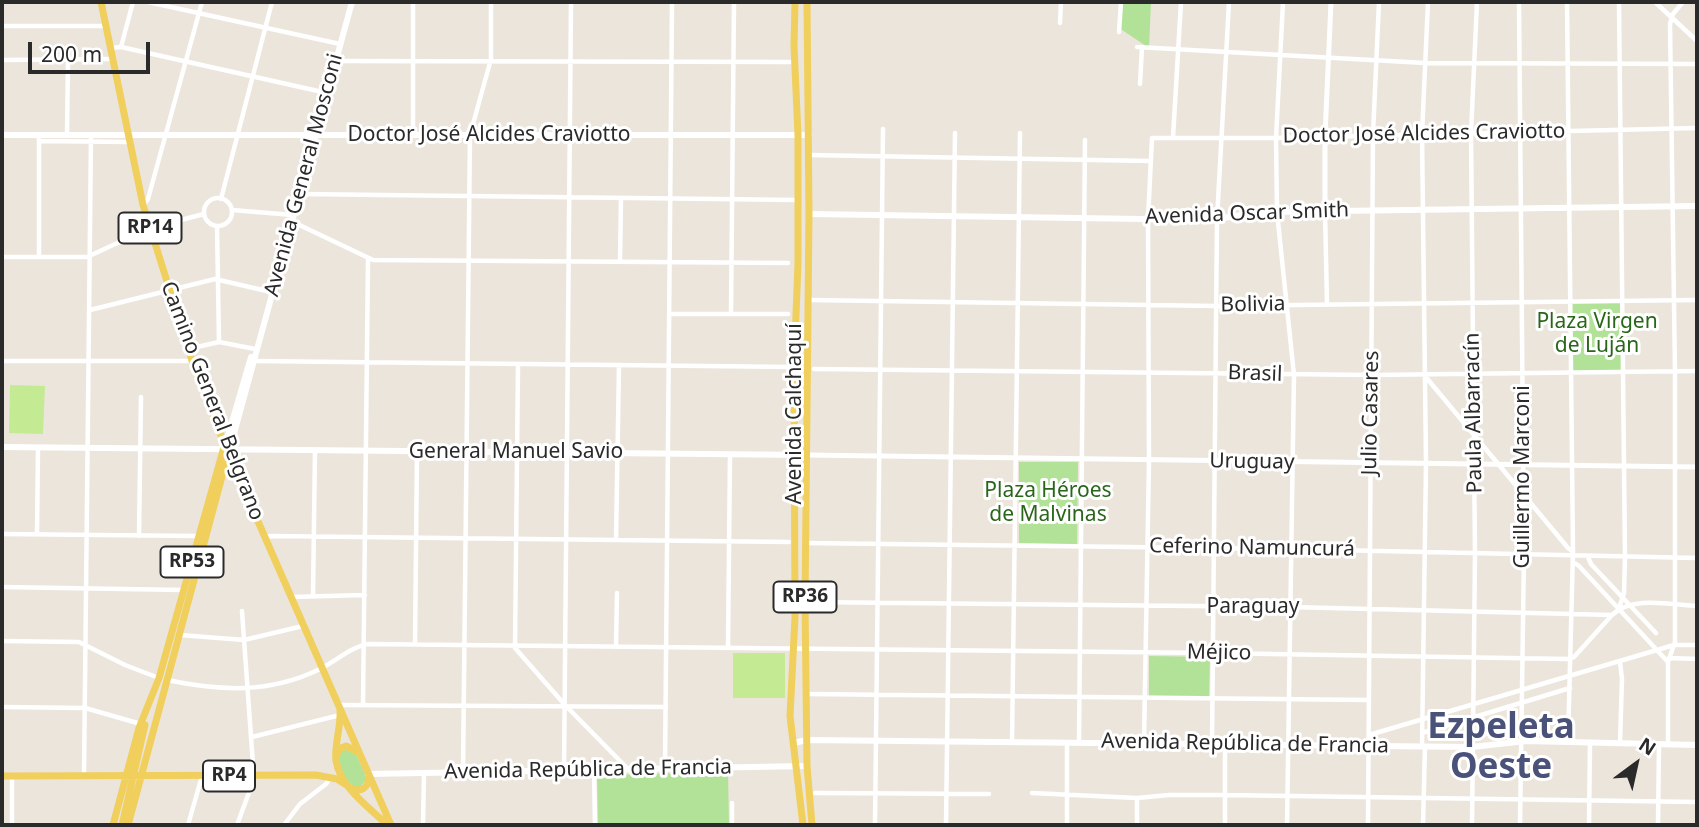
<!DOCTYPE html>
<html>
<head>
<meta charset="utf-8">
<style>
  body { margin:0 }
  #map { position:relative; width:1699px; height:827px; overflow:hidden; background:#ece5dc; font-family:"Noto Sans",sans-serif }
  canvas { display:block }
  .frame { position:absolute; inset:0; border:4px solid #2a2a2a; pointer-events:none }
  .north { position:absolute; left:1601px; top:729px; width:70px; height:70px; -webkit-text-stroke:5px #fff; paint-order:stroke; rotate:33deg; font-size:19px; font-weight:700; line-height:28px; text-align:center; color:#2a2a2a }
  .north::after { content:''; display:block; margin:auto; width:24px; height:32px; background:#2a2a2a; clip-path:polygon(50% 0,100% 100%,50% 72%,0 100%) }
  .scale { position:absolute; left:28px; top:42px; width:122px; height:32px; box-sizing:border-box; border:4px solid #2a2a2a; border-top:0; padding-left:9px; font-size:21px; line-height:24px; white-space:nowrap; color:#2a2a2a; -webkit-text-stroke:5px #fff; paint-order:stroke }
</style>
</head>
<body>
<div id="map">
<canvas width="1699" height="827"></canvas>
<div class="frame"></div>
<div class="north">N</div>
<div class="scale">200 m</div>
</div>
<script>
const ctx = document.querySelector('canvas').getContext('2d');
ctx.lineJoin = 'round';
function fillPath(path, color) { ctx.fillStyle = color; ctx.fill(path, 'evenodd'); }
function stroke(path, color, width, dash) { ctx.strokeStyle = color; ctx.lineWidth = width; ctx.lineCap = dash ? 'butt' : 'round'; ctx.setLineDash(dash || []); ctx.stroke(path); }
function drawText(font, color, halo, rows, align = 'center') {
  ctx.font = font + ' "Noto Sans",sans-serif'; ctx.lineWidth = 6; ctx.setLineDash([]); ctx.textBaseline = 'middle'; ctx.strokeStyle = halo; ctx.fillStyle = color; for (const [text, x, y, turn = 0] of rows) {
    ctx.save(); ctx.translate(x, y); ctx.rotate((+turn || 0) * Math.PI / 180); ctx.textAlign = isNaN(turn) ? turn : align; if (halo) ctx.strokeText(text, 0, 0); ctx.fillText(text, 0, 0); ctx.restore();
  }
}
fillPath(new Path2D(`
  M1121,2H1151L1149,48L1119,28Z
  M1571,301H1622L1623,372L1571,374Z
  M1019,462H1078L1077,544L1019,543Z
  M1149,656L1210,657L1209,697L1149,696Z
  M345,749L355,752L367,778L359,789C343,781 341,771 338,754Z
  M728,772L729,825H598L597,775Z`), '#b1e298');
fillPath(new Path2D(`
  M10,385L45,386L43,434L9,433Z
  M733,653H785V698H733Z`), '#c4ea94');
stroke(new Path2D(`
  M148,2L340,44
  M1283,2L1276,138L1277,212L1294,375L1287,825
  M1519,2L1524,554L1520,825
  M1567,2L1573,551L1568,741
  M1619,2L1625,557L1624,593L1619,608
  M1655,2L1697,41
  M1060,23L1061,2
  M2,26H105
  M1119,32L1121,2
  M121,47L133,2
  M1137,47L1425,63L1697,64
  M111,48L121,47L327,93
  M2,60L112,59
  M336,61L790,62
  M1140,84L1142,47
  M67,135L68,60
  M413,135V2
  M1173,137L1181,2
  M40,141L129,142
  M809,155L1150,161
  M300,194L798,200
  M204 212a14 14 0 1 1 28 0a14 14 0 1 1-28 0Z
  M221,199L272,2
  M143,205L148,199L202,2
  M232,210L293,215
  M1325,211L1327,304
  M291,221L373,260L788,263
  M217,226L219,342
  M2,257H87L150,228L204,214
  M39,257V135
  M620,262L621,198
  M809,300L1217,306L1697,300
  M90,310L215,279L271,292
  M670,314H788
  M731,314L734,2
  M188,349L219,342L255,349
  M2,361H192
  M254,361L794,367
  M518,366L515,648L565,705L628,769
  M814,369L1372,375L1697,371
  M1425,376L1568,548L1572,551
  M2,534L199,536
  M37,534L38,448
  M139,536L141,397
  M265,537L271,536L789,542
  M616,540L619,366
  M806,543L1289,549L1697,558
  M1588,557L1591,564L1656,633
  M1573,562L1579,566L1667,661
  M2,587L183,590
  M313,595L315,450
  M291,597L365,595
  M806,602L1290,607L1612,615C1633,595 1671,605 1697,606
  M180,635L244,640L303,626
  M2,641L79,642L125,665L159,678
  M415,644L417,451
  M616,647L617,593
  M728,648L730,454
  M1669,658L1697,659
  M167,680C220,691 269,694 320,669C336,661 351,647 368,644L1212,653L1568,659L1574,657L1612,615
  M807,694L1368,700
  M363,704L368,259
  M338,705L666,707
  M2,707L85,708L141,724
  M1422,733L1570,688
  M1369,735L1674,645H1697
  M252,737L340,715
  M1012,742L1020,133
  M1079,742L1085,140
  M1620,742L1622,679L1620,662
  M1067,743V825
  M1144,743L1149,460L1148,219L1152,138H1276L1697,128
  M1212,744L1217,219L1229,2
  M1668,744V662L1675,642V372L1670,24L1673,14L1683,2
  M1422,746L1426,463L1422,134L1428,2
  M665,769L672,2
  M594,770L595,825
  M564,771L571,2
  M463,772L470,135L491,59V2
  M84,775L91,136
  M12,776V825
  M815,793L989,794
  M1032,793L1137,798L1169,795H1225L1697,802
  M732,803V825
  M188,825L202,776
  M237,825L254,779L242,611
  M284,825L300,804L326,784L330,778
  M423,825L424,773
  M875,825L883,129
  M946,825L955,133
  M1137,825V798
  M1225,825V745
  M1368,825L1373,134L1379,2
  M1423,825L1425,746
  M1472,825L1475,554L1471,133L1477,2
  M1589,825L1590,743
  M1658,825L1659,744`), '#fff', 4.5);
stroke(new Path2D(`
  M1325,211V136L1331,2
  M806,455L1697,467`), '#fff', 5);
stroke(new Path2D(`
  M2,135H809
  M809,214L1209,220L1264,212L1697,206
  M225,446L251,357
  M2,447L806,455
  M229,452L352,2
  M793,743L807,740L1472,747L1526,741L1697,745
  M368,774L807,766`), '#fff', 6);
stroke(new Path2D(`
  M101,2L143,205L192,361L225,446L391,825
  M795,2L794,46L798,135V263L794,367L795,617L790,716L803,825
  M807,2L809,214L805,602L807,766L812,825
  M340,711C341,728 334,745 336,761C340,787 369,807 387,825
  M337,754L341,748L346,746L358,752
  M2,776L316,775L337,779L348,786
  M351,788C361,793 368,788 369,777
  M113,825L139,728L159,678L224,447
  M122,825L145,725
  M128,825L228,454`), '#f0cf5d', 7);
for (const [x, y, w] of [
  [150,228,63],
  [192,562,63],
  [805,597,63],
  [229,776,52]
]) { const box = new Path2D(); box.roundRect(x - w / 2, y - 15.5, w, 31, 5); ctx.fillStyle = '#fff'; ctx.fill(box); stroke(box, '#2a2a2a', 2); }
drawText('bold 19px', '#2a2a2a', null, [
  ["RP14",150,228],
  ["RP53",192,562],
  ["RP36",805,597],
  ["RP4",229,776]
]);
drawText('21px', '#2a2a2a', '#fff', [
  ["Doctor José Alcides Craviotto",1424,134,-1],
  ["Doctor José Alcides Craviotto",489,135],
  ["Avenida General Mosconi",304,175,-75],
  ["Avenida Oscar Smith",1247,214,-2],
  ["Bolivia",1253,305,-1],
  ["Brasil",1255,374,2],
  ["Camino General Belgrano",212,401,69],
  ["Julio Casares",1371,413,-89],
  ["Paula Albarracín",1474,413,-91],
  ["Avenida Calchaquí",795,414,-90],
  ["General Manuel Savio",516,452],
  ["Uruguay",1252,462,1],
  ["Guillermo Marconi",1523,477,-90],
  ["Ceferino Namuncurá",1252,548,1],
  ["Paraguay",1253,607],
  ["Méjico",1219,653,1],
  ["Avenida República de Francia",1245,744,1],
  ["Avenida República de Francia",588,770,-1]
]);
drawText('21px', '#29661a', '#fff', [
  ["Plaza Virgen",1597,322],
  ["de Luján",1597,346],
  ["Plaza Héroes",1048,491],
  ["de Malvinas",1048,515]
]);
drawText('bold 35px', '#4a527a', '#fff', [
  ["Ezpeleta",1501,728],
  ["Oeste",1501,768]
]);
</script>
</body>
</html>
